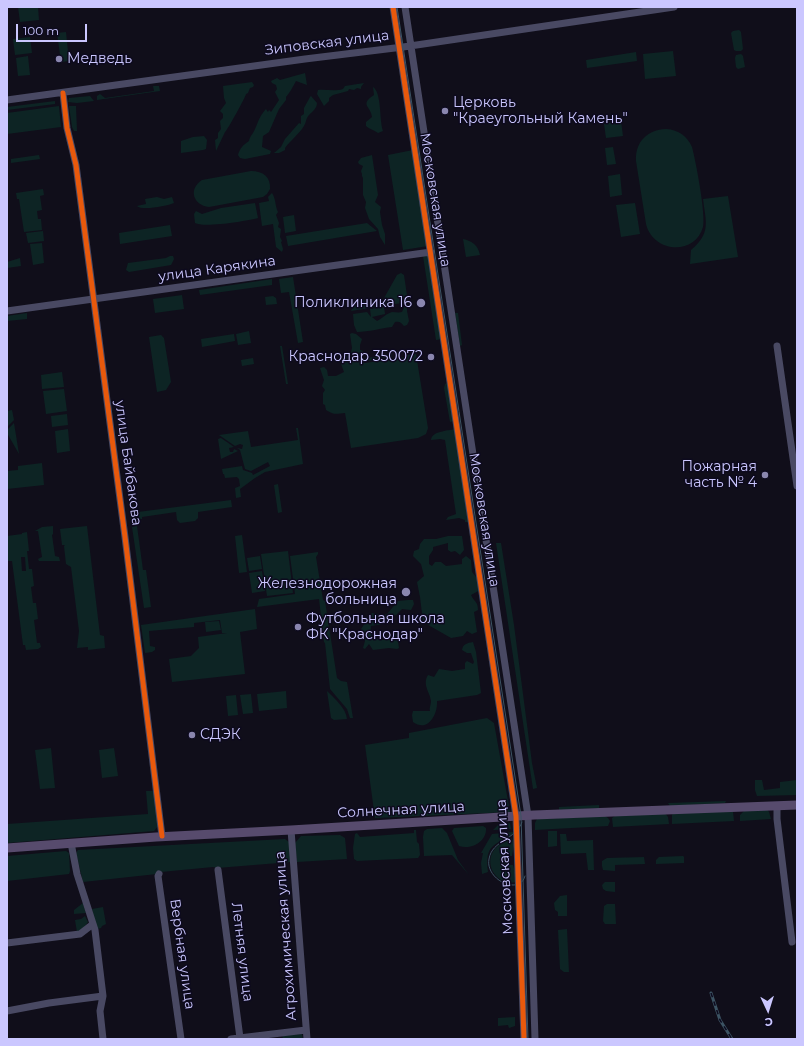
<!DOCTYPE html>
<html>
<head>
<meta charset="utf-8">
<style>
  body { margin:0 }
  #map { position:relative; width:804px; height:1046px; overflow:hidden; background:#100e1a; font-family:Montserrat,sans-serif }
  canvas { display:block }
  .frame { position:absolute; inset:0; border:8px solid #cbc7ff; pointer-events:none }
  .north { position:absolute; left:748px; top:990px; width:40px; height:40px; -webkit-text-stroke:3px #0d0a1e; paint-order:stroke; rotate:176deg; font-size:11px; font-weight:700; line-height:16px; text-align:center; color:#cbc7ff }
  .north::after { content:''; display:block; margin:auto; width:14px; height:18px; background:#cbc7ff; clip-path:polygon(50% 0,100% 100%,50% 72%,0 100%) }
  .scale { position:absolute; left:16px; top:24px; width:71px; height:18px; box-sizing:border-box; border:2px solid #cbc7ff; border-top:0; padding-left:5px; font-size:12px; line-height:14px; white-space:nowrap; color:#cbc7ff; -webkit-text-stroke:3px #0d0a1e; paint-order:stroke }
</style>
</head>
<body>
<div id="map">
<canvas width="804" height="1046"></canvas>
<div class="frame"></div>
<div class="north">С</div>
<div class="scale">100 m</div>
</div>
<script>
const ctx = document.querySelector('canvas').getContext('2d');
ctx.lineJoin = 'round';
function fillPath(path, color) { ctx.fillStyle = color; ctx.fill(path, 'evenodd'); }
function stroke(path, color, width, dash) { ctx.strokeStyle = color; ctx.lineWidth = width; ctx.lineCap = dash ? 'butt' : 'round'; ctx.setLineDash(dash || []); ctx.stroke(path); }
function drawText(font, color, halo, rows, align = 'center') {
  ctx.font = font + ' Montserrat,sans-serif'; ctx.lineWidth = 3; ctx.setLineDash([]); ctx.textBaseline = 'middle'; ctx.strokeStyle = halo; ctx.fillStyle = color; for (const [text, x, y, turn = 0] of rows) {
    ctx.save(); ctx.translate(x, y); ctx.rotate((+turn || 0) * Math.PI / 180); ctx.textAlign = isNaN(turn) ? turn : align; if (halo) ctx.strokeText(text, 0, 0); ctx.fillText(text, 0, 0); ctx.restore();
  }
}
fillPath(new Path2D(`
  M18,7H38L39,20L20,22Z
  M739,30L741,32L743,49L741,51H736L734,50L731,33L733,31Z
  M66,32L69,61L61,62L57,33Z
  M30,37L32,53L15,55L13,39Z
  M673,51L676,76L645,79L643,54Z
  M636,52L637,61L587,68L586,60Z
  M741,54L743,56L745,67L738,69L736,67L735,58L736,55Z
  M28,56L30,75L18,76L16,58Z
  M305,73L307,85L296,81C294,85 289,94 286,97V100L279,109L269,132L263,136L262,147L271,151L270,154L245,159L240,158L238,155C240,148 243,145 249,141C250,136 253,134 255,129C259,120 259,117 266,109L268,112L269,110L271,112L279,100L275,92L277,89L276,85L272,83L271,81L277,78L280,80Z
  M252,82L254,85L253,87L250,88L248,93L246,94C246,96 227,131 225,132L216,151L215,140L218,138V133L221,129L220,121L223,118V114L220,111L226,103L224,98L223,86Z
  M364,83L361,87V89L357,88L354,90L349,89L348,91L333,95L329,98V101L324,106L317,94L318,90C326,89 334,92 343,89L345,86Z
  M153,86H159L160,91L97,100V96L100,94L105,98L154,91Z
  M373,87C382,93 379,120 383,131L378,133C374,130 369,129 366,126V122L372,117C371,106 359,105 374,95Z
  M90,96L94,101L77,103L68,102L69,98Z
  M311,96L317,103C317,108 313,111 309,115C306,118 306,123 304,126C299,134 291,140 285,148V150L279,153H274L281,147L285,139L299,123L301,124V116L304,114V108L310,97Z
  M55,101V104L7,110V107Z
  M59,106L61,127L7,134V113Z
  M69,106H76L77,131H74L72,127Z
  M621,121L623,136L606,138L604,124Z
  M666,129C679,130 687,136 692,147C696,162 706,215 703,227C695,256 653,253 646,224L636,161C635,141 648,130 666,129Z
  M204,136L207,140L206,149L203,150L181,153V141L193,137Z
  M613,147L616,164L607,165L605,148Z
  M413,150L428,246L403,250L388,155Z
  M39,155L40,159L11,163V159Z
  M372,155L378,195L375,202L381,207L380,212L382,225L385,234V245L380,237L378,229L369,219L365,208L366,202L363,195V178L362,176V174L361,171L363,166L359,164L358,162L361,158Z
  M251,171C263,171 271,177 270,189L267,194L263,197L209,207C193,205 188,189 202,180Z
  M620,174L622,195L610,197L608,176Z
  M43,189L44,195L40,196L42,210L37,211L38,219H41L42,230L24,232L19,199H17L16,193Z
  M272,193C276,199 275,206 278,212L276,215L279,223L278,227L281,229L280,237L282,241L281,242L283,249L282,252L276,247L273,224L262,226L259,203L269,201L268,197Z
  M728,196L738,257L690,264L691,250C711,233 706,223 703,199Z
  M157,197L164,199L172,197L174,203C167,206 142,211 137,206L146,204L145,199Z
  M255,203L258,218C247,221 204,228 195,223L194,214L196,211L202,214L221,208Z
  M635,203L640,234L621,237L616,205Z
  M294,215L296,231L285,233L283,217Z
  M367,223L377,231L288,246L286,236Z
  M170,225L172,236L120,244L119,233Z
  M43,231L44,241L28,243L26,233Z
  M463,239C472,241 478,245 480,255L466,257Z
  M42,243L44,263L33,265L30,244Z
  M429,255L442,339L436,340L423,256Z
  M170,256H173L174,259L171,265L129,272L126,270L128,263L166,258Z
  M20,258L21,266L7,268V262Z
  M401,273L404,275L408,302L351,311L358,298L379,307L397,275Z
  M293,277L303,342L298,343L289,292L281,293L279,279Z
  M272,279V285L200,295L199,290Z
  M182,295L184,309L155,313L153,299Z
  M273,296L276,298L277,304L266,305L265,297Z
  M405,305H407V311L409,321L407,325L404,326C401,322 399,321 395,322L392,327C381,328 369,332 357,332L354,325L353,314L367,312L371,317L370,309L384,307L385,314L372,317L377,321C382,319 385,314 392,312C395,312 399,313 402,312Z
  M27,313V319L7,321V316Z
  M455,313H458L462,345L460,346Z
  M249,331L251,343L238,345L236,334Z
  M352,333L356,334L362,339L360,345V350L363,351V356L353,358L356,361L361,362V359L392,354V357L361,362L365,363L406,357V355L416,354L428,428L426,434L418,438L351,448L345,413C336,414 334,415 326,410L325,405L323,404V393L325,390L322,386L324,380L320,368L324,367L327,370L328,376H336L344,372L341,364L343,357L351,352L352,348L350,334Z
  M234,334L235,341L202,347L201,339Z
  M161,335L164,338L171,382L166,390L157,392L149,337Z
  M280,346H282L288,384H286Z
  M253,358L254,364L242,366L241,360Z
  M62,372L64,387L42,389L41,375Z
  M449,382L454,421L450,422L444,388L445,384Z
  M64,389L67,411L46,414L43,391Z
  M12,410L14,420L7,427V411Z
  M67,414L68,425L52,427L51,416Z
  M14,423L19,454L7,433V430Z
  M296,428H298L303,464L265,472L255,478L240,489L241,497L236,498L235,488L240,486L239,479L237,477L225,478L224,474H223L222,469L242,466L243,470L252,473L253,475L270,466L268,462L251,471L245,469L240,450L237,448L242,449L243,445L240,444L235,446L219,435L248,431L251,447L298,440Z
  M68,429L70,451L57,453L55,431Z
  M455,429L468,522H465V520L459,518L446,520L448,517L456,514L445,440L440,439L431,440C432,431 447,431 455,429Z
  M221,438L234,447L229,448L230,452H233L234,449L238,451L221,459L218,439Z
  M42,463L44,485L7,489V471L18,470V466Z
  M278,484L282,512L278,513L274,485Z
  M231,500L232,507L198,512V518L195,521L180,523L177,520L176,512L142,517V519L131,520L130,513Z
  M53,526V534L52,535L55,556L59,557L60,561H39L38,559L42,557L38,531H35L42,527Z
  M87,526L100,635L104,636L105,648L88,650V647L77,648L79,631L71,567L66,564L64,546L65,545H62L60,529Z
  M137,526L143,570H146L151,607L144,608L132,527Z
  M27,532L29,551H27L29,569H32L34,586L31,587L33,603H36L38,619L34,620L37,643H40L41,647L38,649L26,650L25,645H23L12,561H8L7,536L22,534V533ZM21,557H25L26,571H22Z
  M242,535L247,572L239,573L235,536Z
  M448,536H462L464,550L460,555L455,551L451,552L448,550V543L433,547V550L429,556V564L432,566L435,562H441L446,566L462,564V559L466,556L471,560L472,572L478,579L480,590L471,595C474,602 478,601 478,610L474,612L477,632L472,634L467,631L463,636L451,638L423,622L420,597L417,582L424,576L421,564L413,556L414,551L419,549L420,544L424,539H436Z
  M496,543H501L514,625L532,763L537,788L533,789Z
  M288,551L293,593L267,596L261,554Z
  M318,552V554L316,557L323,600L325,601L337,678L341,681L347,682L353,718H350L347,709L330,689L325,643L324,642L319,599L257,607L259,599L295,594L290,556Z
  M260,556L262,569L249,571L247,558Z
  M262,571L265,591L252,593L249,573Z
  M408,600H413L414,604L411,610L402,609L396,615L391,617L384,624L371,626C369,642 382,640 393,640L392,631L396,629L399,648L397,649L389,648L373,650L369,644L365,649L363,648L365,641L361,629L365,623L366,618L372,613L383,615L387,614L398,601Z
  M255,609L257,629L240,632L245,674L172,682L169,659L191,656L199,648L198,637L227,633H222L220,620L194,623V627L149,631L150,646L155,647V650L152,652L145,653L141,625Z
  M219,621L221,630L206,632L205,622Z
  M473,642L476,652L481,693L477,695L437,701C438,714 428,733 413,722L412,715L413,711H430C429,708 431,705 431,701C430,692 422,685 428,675L434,677L439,669L452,671L465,669V663L467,661L473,664L474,662L471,653H467L462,650C463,644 467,643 473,642Z
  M286,691L287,708L259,711L257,694Z
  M327,691C335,699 346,708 347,719L334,720L331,718Z
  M251,694L253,713L243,714L240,695Z
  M236,695L238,715L228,716L226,696Z
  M487,718L494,723L510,812L375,818L365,745L409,738V733Z
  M51,748L55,788L40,789L35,750Z
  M114,748L118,776L102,778L99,750Z
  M755,780H762L764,790L780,788V782L797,780V795L757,796L755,790Z
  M146,791H155L159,825L154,831L7,843V824L148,814Z
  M726,801L725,803L670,806L668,803Z
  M599,805V808L559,810V807Z
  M767,809L769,812L771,819L740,821V815L745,810Z
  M730,810L733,812L734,821L672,824V815L674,812Z
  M665,813L668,817L669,824L613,827L612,818L615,816Z
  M605,816L608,818L610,821L608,826L535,830V823L537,819Z
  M510,823L511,829L493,830L499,824Z
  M483,826L486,828C487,842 471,850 459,846L452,831L454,828Z
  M442,828L447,833L458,860L469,875L452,855L424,856L423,837L424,831L427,829Z
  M414,830H416L417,842L419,844L420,855L418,858L357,861L354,859L353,848L355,834L357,833L360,837L414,833Z
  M548,831H557V846L548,847Z
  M513,832V834C492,846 485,846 488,872L482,874L481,863L483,853H481L492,834Z
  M560,834H566L567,841L593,840L594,870H588L586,853L561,854Z
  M340,835L345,838L347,859L297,862L295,843L301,836Z
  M512,838L514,845L512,856H509L510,865H513L516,875V882C498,886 483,866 494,850C498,844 507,841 512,838Z
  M285,839L289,842L291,862L217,868L213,867L161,872L157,874L83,882L76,853L78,850Z
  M66,851L69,853L70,871L69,874L7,881V856Z
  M683,856L684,857V863L656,864V860L659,857Z
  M644,857L645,864L615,865V871L603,870L602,866V861L607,858Z
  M605,882H615V892L606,891L603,889L602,885Z
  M567,895V916H558V912L555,910L554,903L560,896Z
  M83,903L86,913L74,914V910Z
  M607,904H615L616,924H605L603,921L604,906Z
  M103,907L106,924L102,926L101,928L97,929L95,927L92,909Z
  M85,916L88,922L83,929L77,932L75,920L81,919Z
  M567,929L569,972H564L560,969L558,930Z
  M515,1017V1026L509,1028L508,1025L498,1026V1018Z
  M302,1034L303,1039L298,1038L283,1039L282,1035Z`), '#0d2424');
stroke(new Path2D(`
  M393,7L516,816L524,1039
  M405,7L528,816L535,1039
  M63,93L67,128L76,165L93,294L125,537L162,836
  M7,100L305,59L403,47L674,7
  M7,311L431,252
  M777,346L797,486
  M777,806V819L792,942
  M291,830L307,1039
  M71,843L77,874L95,930L103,996L100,1011L103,1039
  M218,870L240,1038
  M159,874L158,876L181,1039
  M7,943L80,934L93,924
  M7,1011L49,1003L103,996
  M231,1039L306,1030`), '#494963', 7);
stroke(new Path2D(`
  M7,848L156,837L291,830L534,815L797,805`), '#574b6d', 9);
stroke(new Path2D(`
  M397,7L521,816L528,1039
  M522,822C516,840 492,840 489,859C485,880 520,896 525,876`), '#3c5363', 1);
const rail = new Path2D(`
  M711,993L720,1020L732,1039`);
stroke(rail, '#3c5363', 3);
stroke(rail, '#0d0a1e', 1.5, [4.5]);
stroke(new Path2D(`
  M393,7L516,816L524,1039
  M63,93L67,128L76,165L93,294L125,537L162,836`), '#e8590c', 5);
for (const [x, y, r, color] of [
  [59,59,4,"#8a86af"],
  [445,111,4,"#8a86af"],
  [421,303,5,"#8a86af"],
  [431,357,4,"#8a86af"],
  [765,475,4,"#8a86af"],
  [406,592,5,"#8a86af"],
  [298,627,4,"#8a86af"],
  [192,735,4,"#8a86af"]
]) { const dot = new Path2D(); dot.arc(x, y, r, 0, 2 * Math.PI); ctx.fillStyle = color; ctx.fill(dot); stroke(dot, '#0d0a1e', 1.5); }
drawText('14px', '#cbc7ff', '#0d0a1e', [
  ["Зиповская улица",327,43,-7],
  ["Московская улица",435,200,81],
  ["улица Карякина",217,269,-8],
  ["улица Байбакова",128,463,82],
  ["Московская улица",484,520,81],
  ["Солнечная улица",401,810,-3],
  ["Московская улица",505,867,-93],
  ["Агрохимическая улица",286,936,-94],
  ["Летняя улица",242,952,83],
  ["Вербная улица",182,954,82]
]);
drawText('14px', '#cbc7ff', '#0d0a1e', [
  ["Медведь",67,59],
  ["Церковь",453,103],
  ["\"Краеугольный Камень\"",453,119],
  ["Поликлиника 16",412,303,"right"],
  ["Краснодар 350072",423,357,"right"],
  ["Пожарная",757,467,"right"],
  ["часть № 4",757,483,"right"],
  ["Железнодорожная",397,584,"right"],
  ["больница",397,600,"right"],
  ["Футбольная школа",306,619],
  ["ФК \"Краснодар\"",306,635],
  ["СДЭК",200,735]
], 'left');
</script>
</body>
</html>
